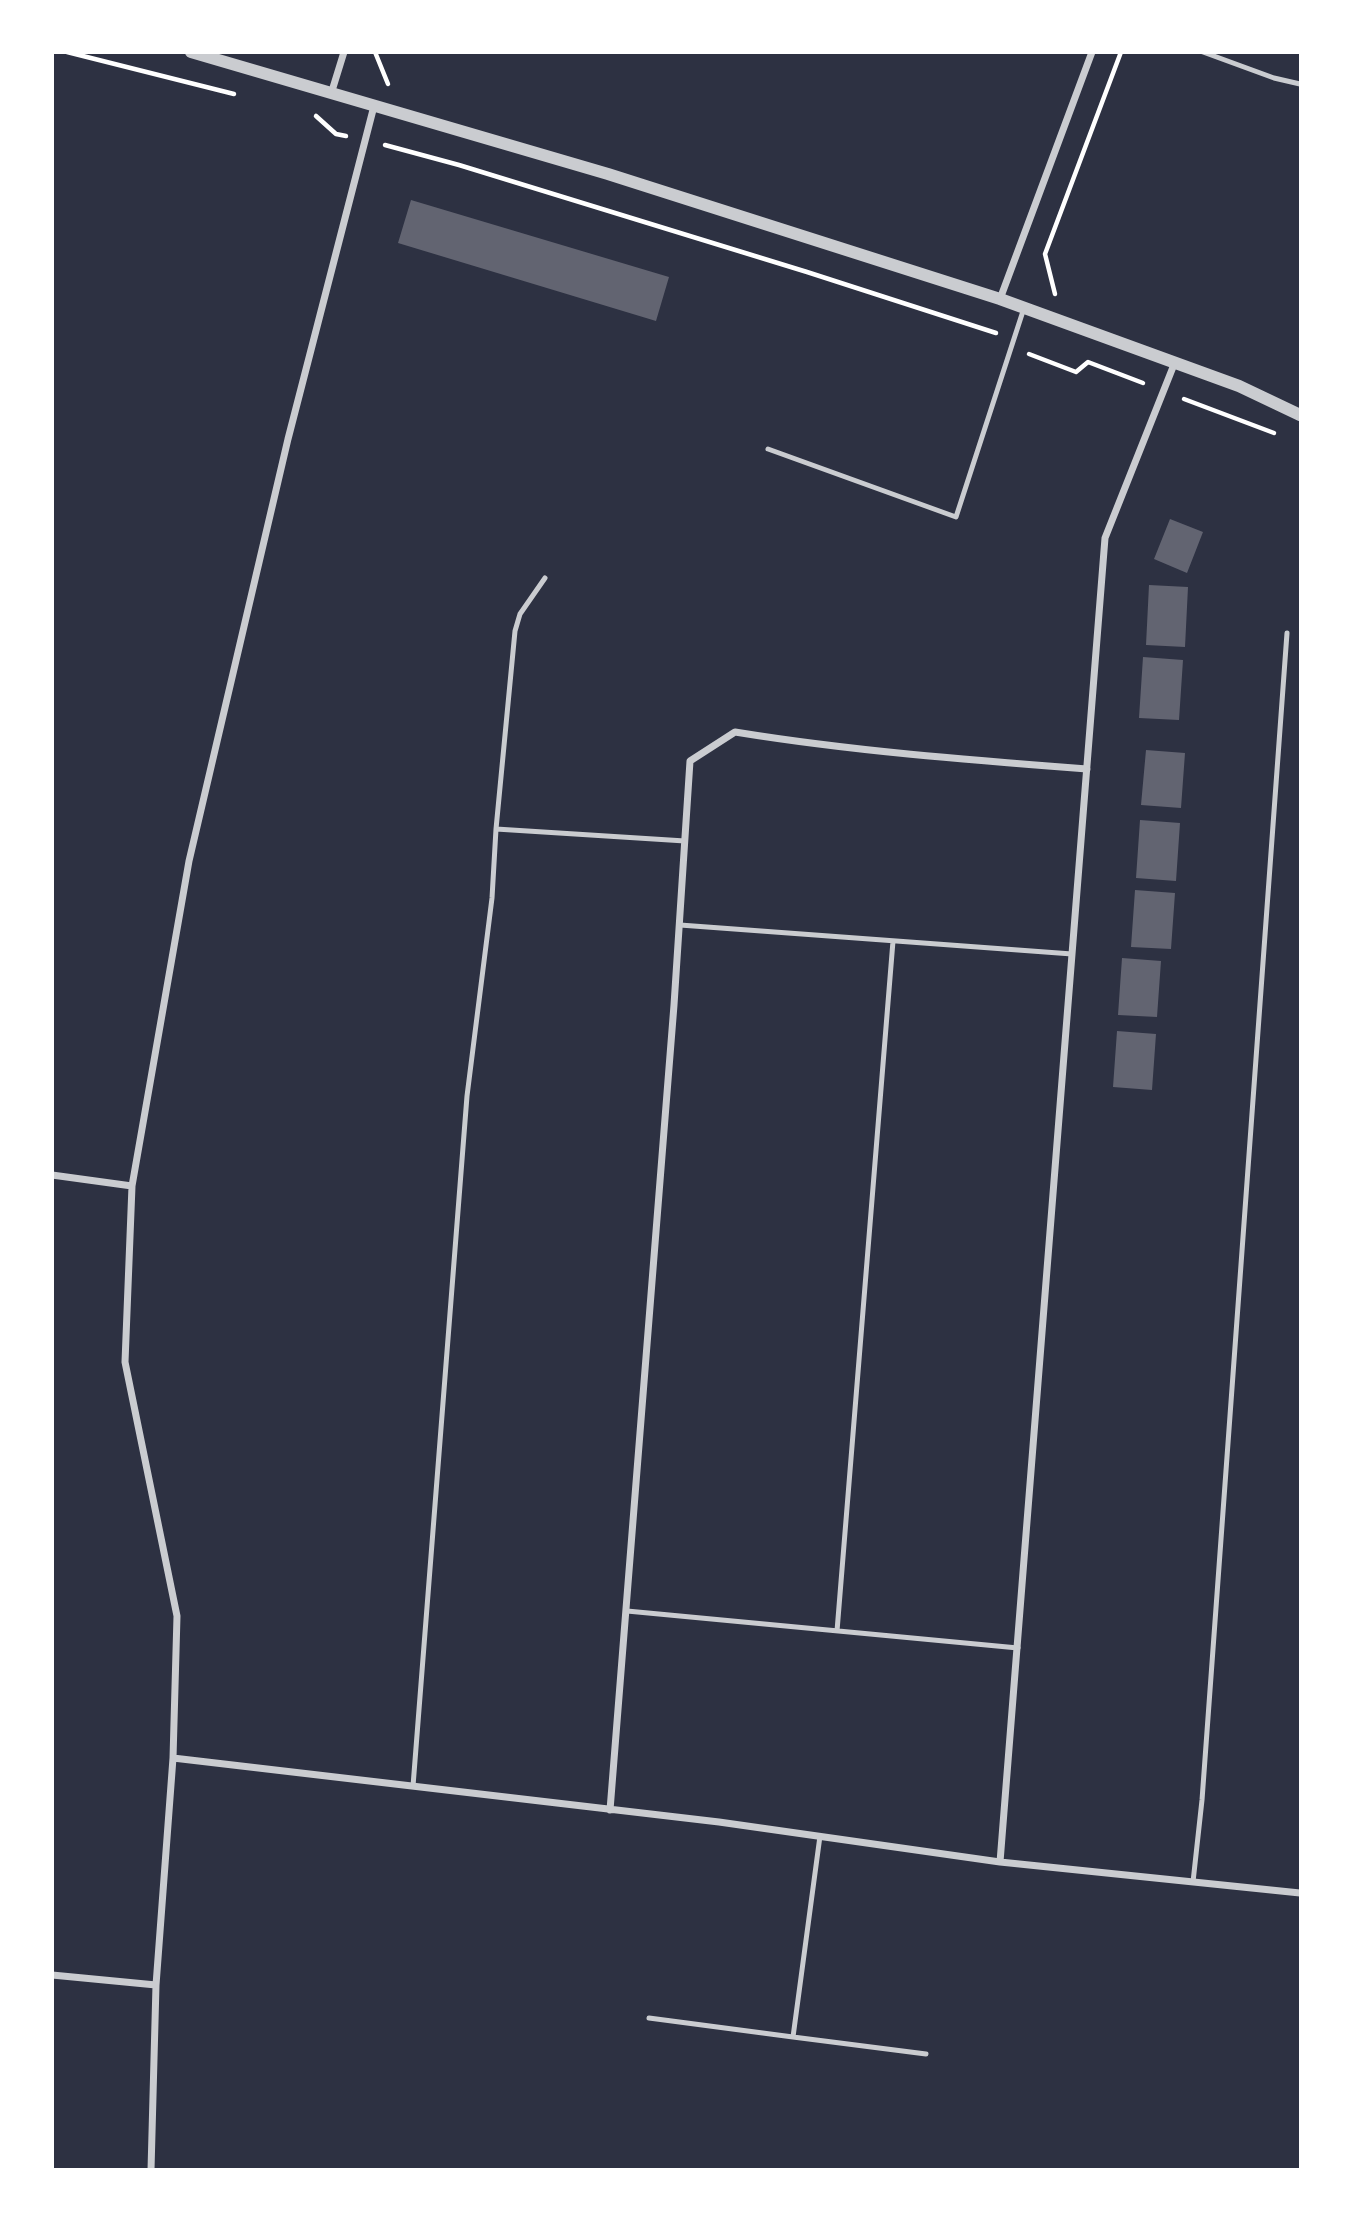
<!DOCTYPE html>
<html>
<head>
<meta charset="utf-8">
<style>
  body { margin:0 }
  #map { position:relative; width:1353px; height:2222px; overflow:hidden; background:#2d3142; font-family:Lora,serif }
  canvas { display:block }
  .frame { position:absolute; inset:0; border:54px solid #fff; pointer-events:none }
</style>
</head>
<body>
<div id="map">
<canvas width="1353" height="2222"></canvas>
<div class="frame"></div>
</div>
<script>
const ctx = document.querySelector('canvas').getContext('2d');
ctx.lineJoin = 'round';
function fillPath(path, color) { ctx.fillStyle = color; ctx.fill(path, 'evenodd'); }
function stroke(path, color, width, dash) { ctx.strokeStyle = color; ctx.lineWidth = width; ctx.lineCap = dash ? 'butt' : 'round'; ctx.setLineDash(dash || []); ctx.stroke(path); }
fillPath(new Path2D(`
  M411,200L669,277L656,321L398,243Z
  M1170,519L1203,532L1187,573L1154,559Z
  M1149,585L1188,587L1185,647L1146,645Z
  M1143,657L1183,660L1179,720L1139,718Z
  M1146,750L1185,753L1181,808L1141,805Z
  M1140,820L1180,823L1176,881L1136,878Z
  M1135,890L1175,893L1171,949L1131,947Z
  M1122,958L1161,961L1157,1017L1118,1015Z
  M1117,1031L1156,1034L1152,1090L1113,1087Z`), '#626471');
stroke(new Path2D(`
  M67,52L234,94
  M375,52L388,84
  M316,116L336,134L346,136
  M385,145L459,165L807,272L996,333
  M1055,294L1045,254L1121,52
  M1029,354L1076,372L1088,362L1143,383
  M1184,399L1274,433`), '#fff', 4.5);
stroke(new Path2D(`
  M1203,52L1274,78L1300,84
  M768,449L956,517L1024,308
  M496,829L685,841
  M680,925L1072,954
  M627,1611L1018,1648
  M837,1631L893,941
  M413,1786L467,1096L492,898L496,829L515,631L520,614L545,578
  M820,1836L793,2037L926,2054
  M1193,1882L1202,1800L1287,633
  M649,2018L793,2037`), '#caccd0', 5);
stroke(new Path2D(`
  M331,94L344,52
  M1000,299L1092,52
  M52,1175L132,1186
  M173,1758L719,1822L1000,1862L1105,538L1175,362
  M610,1810L674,1005L690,761L735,732C852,751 969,760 1087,769
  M1000,1862L1300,1893
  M52,1975L156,1985
  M151,2170L156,1985L173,1758L177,1616L125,1362L132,1186L189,861L288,439L374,106`), '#caccd0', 7);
stroke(new Path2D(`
  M191,52L608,174L1000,299L1239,386L1300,415`), '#caccd0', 12);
</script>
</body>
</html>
